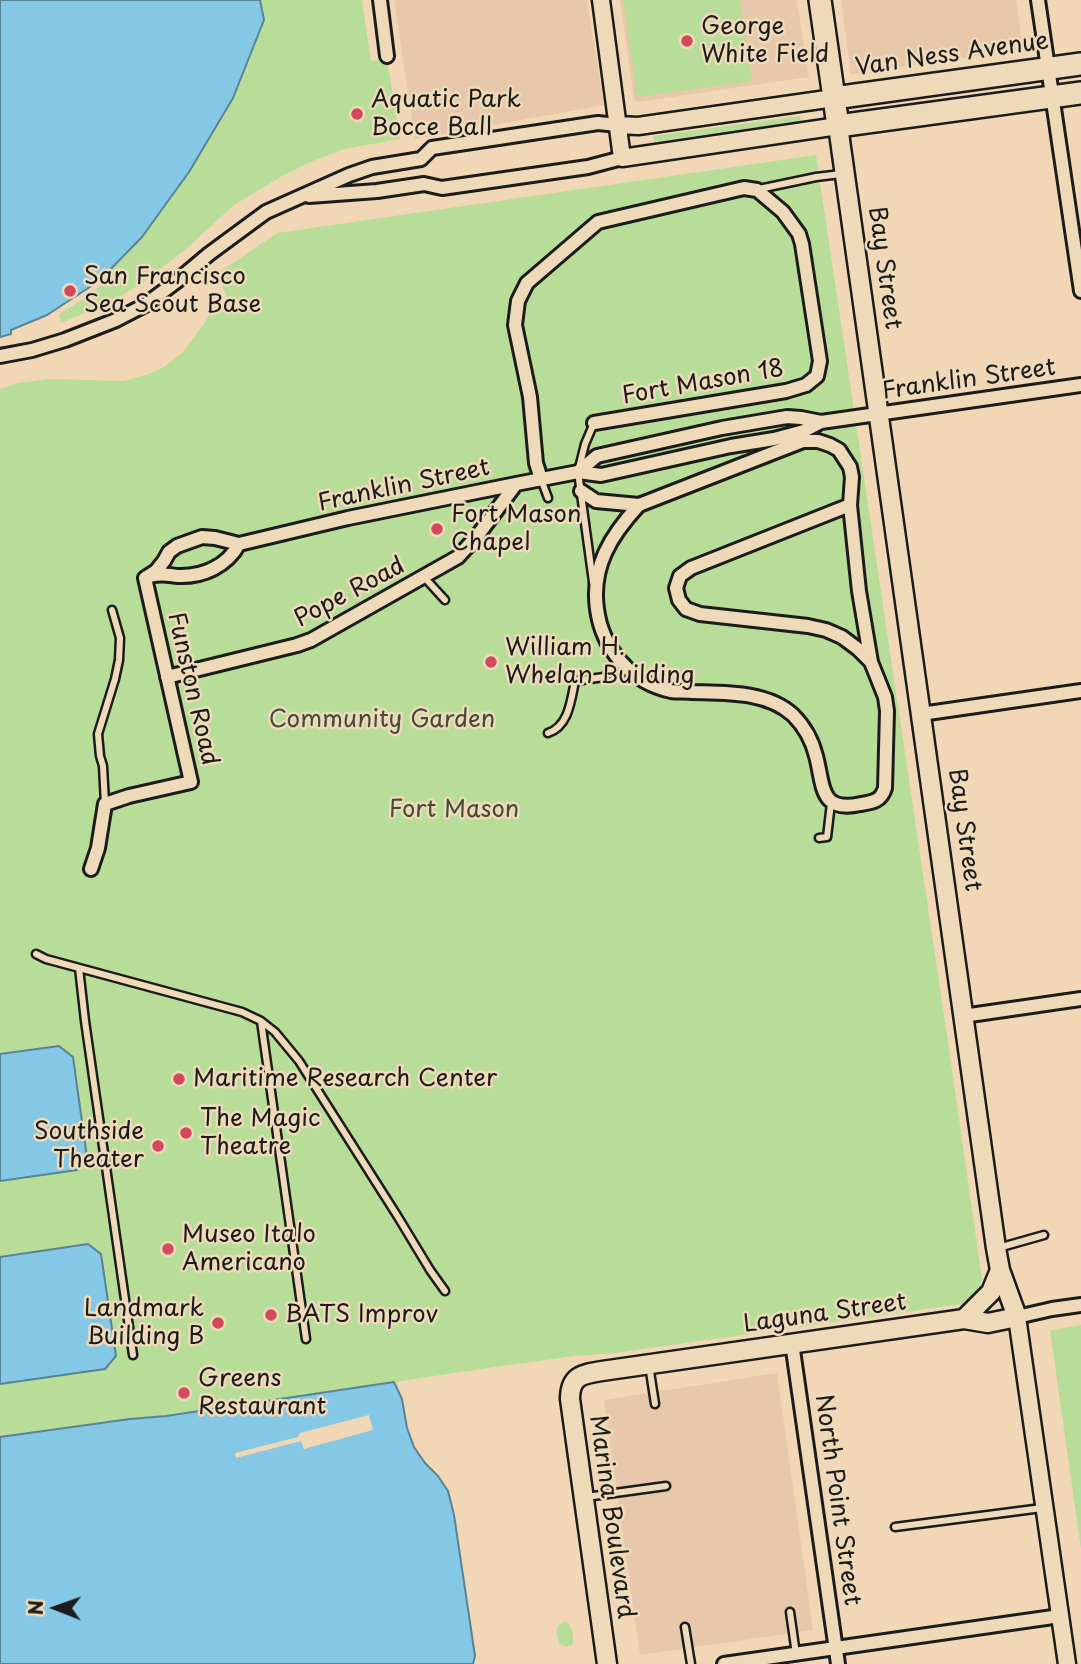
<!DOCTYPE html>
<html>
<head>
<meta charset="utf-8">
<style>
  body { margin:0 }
  #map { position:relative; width:1081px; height:1664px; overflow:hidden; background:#f1d7b6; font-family:"Playpen Sans",sans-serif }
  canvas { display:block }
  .north { position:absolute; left:21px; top:1573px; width:70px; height:70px; -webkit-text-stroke:5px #eedab8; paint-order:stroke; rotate:271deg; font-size:19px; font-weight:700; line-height:28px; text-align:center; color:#1c1c1c }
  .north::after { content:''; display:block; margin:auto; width:24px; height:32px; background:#1c1c1c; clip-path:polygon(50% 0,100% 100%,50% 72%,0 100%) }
</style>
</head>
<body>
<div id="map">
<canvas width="1081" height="1664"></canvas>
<div class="north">N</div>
</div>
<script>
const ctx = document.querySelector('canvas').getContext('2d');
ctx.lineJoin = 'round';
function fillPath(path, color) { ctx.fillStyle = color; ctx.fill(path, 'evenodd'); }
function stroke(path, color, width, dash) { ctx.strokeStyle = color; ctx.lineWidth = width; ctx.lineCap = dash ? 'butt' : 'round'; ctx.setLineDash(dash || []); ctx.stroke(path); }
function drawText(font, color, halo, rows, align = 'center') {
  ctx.font = font + ' "Playpen Sans",sans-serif'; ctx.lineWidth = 5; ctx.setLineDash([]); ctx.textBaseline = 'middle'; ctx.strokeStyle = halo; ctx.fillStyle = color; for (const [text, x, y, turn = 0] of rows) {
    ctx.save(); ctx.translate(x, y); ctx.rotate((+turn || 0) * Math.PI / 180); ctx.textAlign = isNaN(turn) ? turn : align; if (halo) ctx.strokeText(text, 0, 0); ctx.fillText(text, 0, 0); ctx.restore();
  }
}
fillPath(new Path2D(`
  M394,0H587L604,105L415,139Z
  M620,0H797L809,77L638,102L634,99Z
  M841,0H1016L1023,49L851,74Z
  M777,1373L813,1630L640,1655L604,1400Z`), '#e7c8aa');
fillPath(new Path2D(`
  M260,0H362L371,61L387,59L400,139L344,149L313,161L282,176L234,205L187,248L145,281L106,305L105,304L61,323L59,314L85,298L100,286L99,281L142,237L189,172L264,20Z
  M623,0H740L752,81L637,97Z
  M800,116L801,121L661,141H654L653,136Z
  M816,155L947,1035L982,1279L980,1288L962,1304L615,1353L575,1356L488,1368L166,1416L130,1419L0,1437V1384L105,1369L88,1244L0,1257V1181L77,1170L59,1046L0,1054V389L17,383L49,379L124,381L149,374L164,367L183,352L203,325L213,308L229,302L217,274L277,233Z
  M1081,1325V1549L1050,1330Z
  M563,1622H567C572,1627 575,1639 572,1645C567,1647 563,1647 559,1643C557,1634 554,1627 563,1622Z`), '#b7dd99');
const water = new Path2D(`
  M0,0H260L264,20L233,98L189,172L142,237L99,281L47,315L11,330V334L0,337Z
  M59,1046L73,1057L87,1158L77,1170L0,1181V1054Z
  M88,1244L101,1254L116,1356L105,1369L0,1384V1257Z
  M394,1382L402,1399L407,1428L414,1447L425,1463L438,1476L448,1491L454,1515L475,1656L473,1664H0V1437L130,1419L166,1416Z`);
fillPath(water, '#84c8e5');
stroke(water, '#5a8395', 2);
fillPath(new Path2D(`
  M369,1415L373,1430L304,1449L301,1441L236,1458L235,1453L298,1437L300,1433Z`), '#f1d7b6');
const service = new Path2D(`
  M759,189L816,177L841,174
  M541,479L548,498
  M424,577L445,600
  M593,582L578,472L585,444L594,423
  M548,733C569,726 571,700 575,681L604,677L619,661
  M105,804L103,766L100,756L98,734L115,679L119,660L120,638L112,610
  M819,838L827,837L831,803
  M36,954L46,959L242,1012L261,1021L275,1032L299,1061L398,1217L430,1270L445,1291
  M79,968L85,1021L133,1355
  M261,1021L306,1339
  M998,1248L1044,1235
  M649,1365L655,1404
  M586,1497L666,1486
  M895,1527L1042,1508
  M790,1612L796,1654
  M685,1627L691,1664`);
const minor = new Path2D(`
  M380,0L387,56
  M1038,0L1081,291
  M309,196L377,191L424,184L442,188L588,167L622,158
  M0,356L32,350L65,340L116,320L145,305L177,281L209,254L266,212L349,175L372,167L421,159L432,148L598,123L618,125
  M578,472L597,456L722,428L787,417L801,418L821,422
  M541,479L536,463L530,397L515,325L518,301L527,283L598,222L744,188L757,190L783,212L799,234L802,244L820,361L817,376L806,385L786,391L594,423
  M581,491L596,501L639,505L803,441H818L830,445L839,450L850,467L852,477L850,505L859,591L871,662L885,697L887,711L885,788C881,801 873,802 861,804C819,813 824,786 816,756C812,740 805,727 793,715C767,691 725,693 692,692C685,691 677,692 671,691C631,683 602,648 597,609C591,567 611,535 639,505
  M850,505L691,568L680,576L676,588L679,600L686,609L700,614L808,626L826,630L842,637L858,649L871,662
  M150,576C161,573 168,575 178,576C203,577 227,566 239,544
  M145,578L156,571L164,561L169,552L177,546L202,537L215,538L239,544L348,518L516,484L578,472L601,475L731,446L774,439L804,431L821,422L1081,385
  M167,677L297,645L311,640L458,557L478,535L516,484
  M921,714L1081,691
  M91,869L98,848L105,804L129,796L191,782L145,578
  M963,1016L1081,999
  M1017,1317L1052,1309L1081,1305
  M792,1343L838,1664
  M724,1664L1060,1616`);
const tertiary = new Path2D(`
  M601,0L622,158L838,126
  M618,125L638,126L834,98
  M1017,1317L1067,1664`);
const secondary = new Path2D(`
  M964,1319L991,1292L1000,1270
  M607,1664L570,1399C570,1376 582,1374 602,1371L964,1319L988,1323L1017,1317L1000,1270L996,1248L838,126`);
const primary = new Path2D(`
  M820,0L838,126L1081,93
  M834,98L1081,64`);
stroke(service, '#1c1c1c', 11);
stroke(minor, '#1c1c1c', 18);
stroke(tertiary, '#1c1c1c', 21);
stroke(secondary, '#1c1c1c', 23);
stroke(primary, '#1c1c1c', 26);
stroke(service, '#eedab8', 6);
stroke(minor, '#eedab8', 12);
stroke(tertiary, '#eedab8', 16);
stroke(secondary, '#eedab8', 18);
stroke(primary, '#eedab8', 21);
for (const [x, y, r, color] of [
  [687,41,7,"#d1495b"],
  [357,114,7,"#d1495b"],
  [70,291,7,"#d1495b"],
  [437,529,7,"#d1495b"],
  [491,662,7,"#d1495b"],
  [179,1079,7,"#d1495b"],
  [186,1133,7,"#d1495b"],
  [158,1146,7,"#d1495b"],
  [168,1249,7,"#d1495b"],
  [271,1315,7,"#d1495b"],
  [218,1323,7,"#d1495b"],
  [184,1393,7,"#d1495b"]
]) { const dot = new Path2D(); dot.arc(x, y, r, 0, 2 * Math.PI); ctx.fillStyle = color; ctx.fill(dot); stroke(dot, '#eedab8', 2.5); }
drawText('24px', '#1c1c1c', '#eedab8', [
  ["George",701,27],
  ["White Field",701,55],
  ["Aquatic Park",371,100],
  ["Bocce Ball",371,128],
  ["San Francisco",84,277],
  ["Sea Scout Base",84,305],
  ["Fort Mason",451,515],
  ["Chapel",451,543],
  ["William H.",505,648],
  ["Whelan Building",505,676],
  ["Maritime Research Center",193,1079],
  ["The Magic",200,1119],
  ["Theatre",200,1147],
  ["Southside",144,1132,"right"],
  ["Theater",144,1160,"right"],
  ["Museo Italo",182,1235],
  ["Americano",182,1263],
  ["Landmark",204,1309,"right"],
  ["Building B",204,1337,"right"],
  ["BATS Improv",285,1315],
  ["Greens",198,1379],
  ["Restaurant",198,1407]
], 'left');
drawText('24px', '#1c1c1c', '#eedab8', [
  ["Van Ness Avenue",952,55,-8],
  ["Bay Street",884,268,82],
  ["Franklin Street",969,380,-8],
  ["Fort Mason 18",703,383,-10],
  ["Franklin Street",404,486,-12],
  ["Pope Road",350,593,-28],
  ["Funston Road",192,689,77],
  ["Bay Street",964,830,82],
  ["Laguna Street",825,1314,-8],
  ["North Point Street",837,1500,82],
  ["Marina Boulevard",611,1517,82]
]);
drawText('24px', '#434c3b', '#eedab8', [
  ["Community Garden",382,720],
  ["Fort Mason",454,810]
]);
</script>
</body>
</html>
